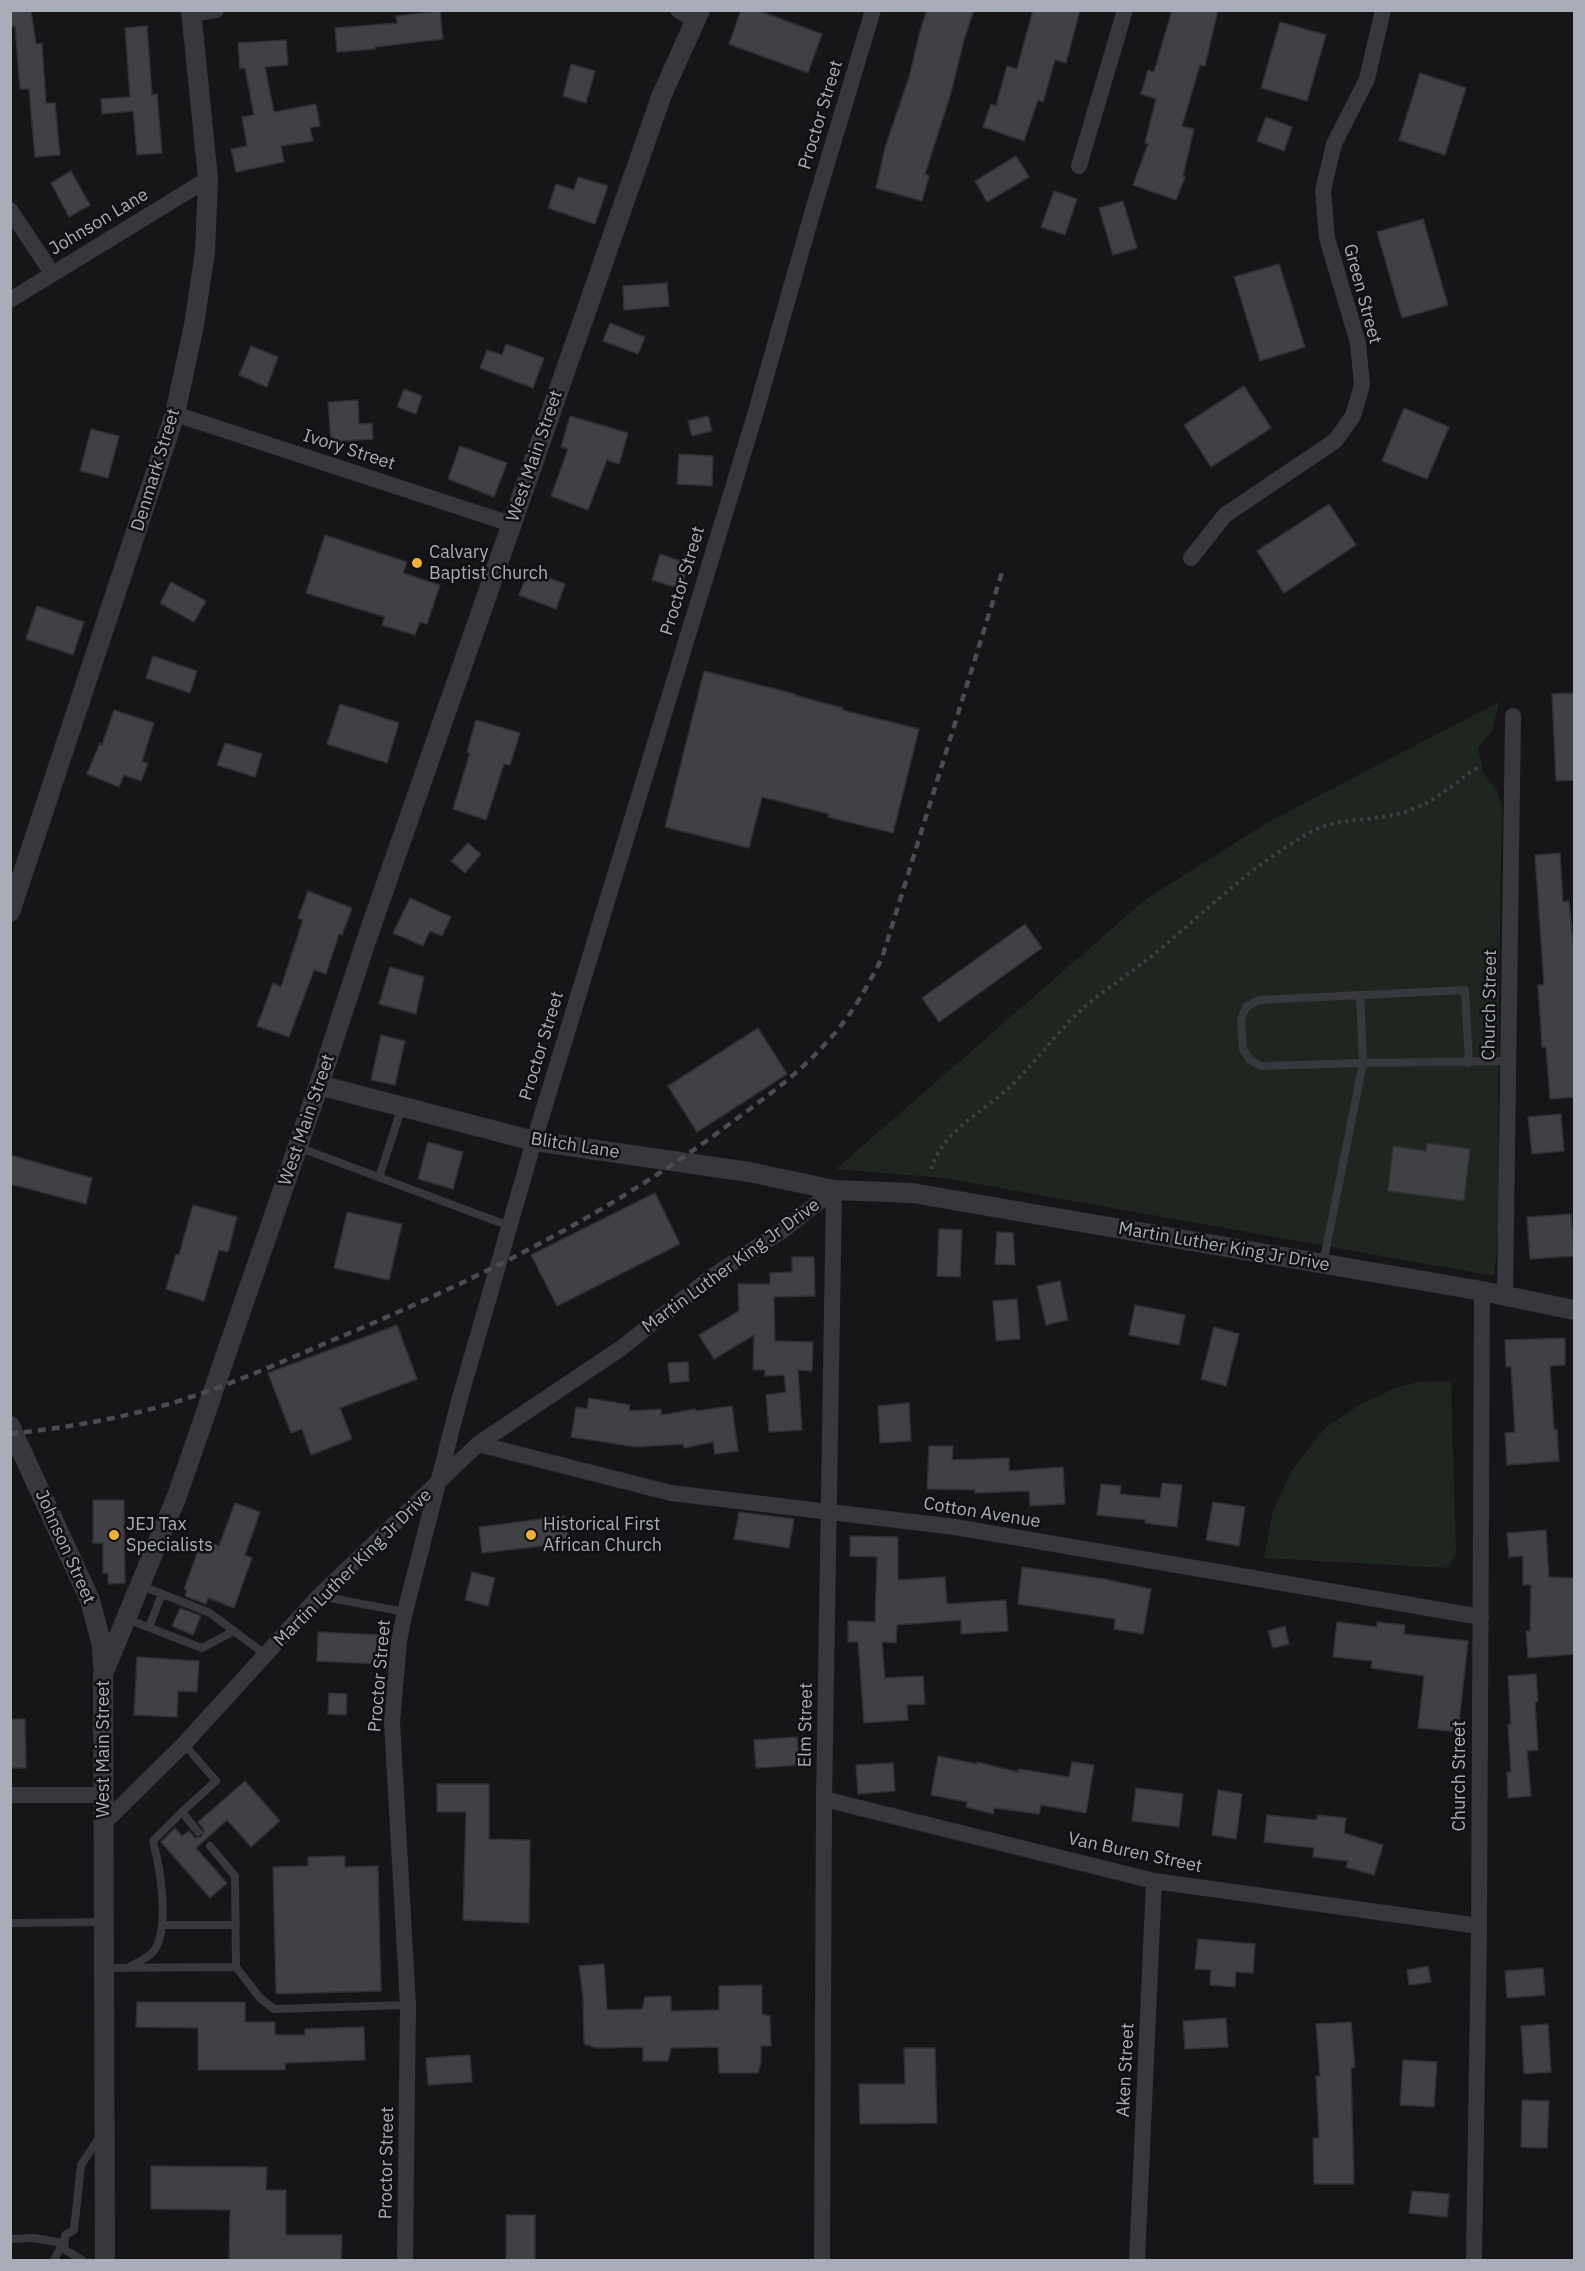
<!DOCTYPE html>
<html>
<head>
<meta charset="utf-8">
<style>
  body { margin:0 }
  #map { position:relative; width:1585px; height:2271px; overflow:hidden; background:#161618; font-family:"IBM Plex Sans",sans-serif }
  canvas { display:block }
  .frame { position:absolute; inset:0; border:12px solid #a8adb8; pointer-events:none }
</style>
</head>
<body>
<div id="map">
<canvas width="1585" height="2271"></canvas>
<div class="frame"></div>
</div>
<script>
const ctx = document.querySelector('canvas').getContext('2d');
ctx.lineJoin = 'round';
function fillPath(path, color) { ctx.fillStyle = color; ctx.fill(path, 'evenodd'); }
function stroke(path, color, width, dash) { ctx.strokeStyle = color; ctx.lineWidth = width; ctx.lineCap = dash ? 'butt' : 'round'; ctx.setLineDash(dash || []); ctx.stroke(path); }
function drawText(font, color, halo, rows, align = 'center') {
  ctx.font = font + ' "IBM Plex Sans",sans-serif'; ctx.lineWidth = 5; ctx.setLineDash([]); ctx.textBaseline = 'middle'; ctx.strokeStyle = halo; ctx.fillStyle = color; for (const [text, x, y, turn = 0] of rows) {
    ctx.save(); ctx.translate(x, y); ctx.rotate((+turn || 0) * Math.PI / 180); ctx.textAlign = isNaN(turn) ? turn : align; if (halo) ctx.strokeText(text, 0, 0); ctx.fillText(text, 0, 0); ctx.restore();
  }
}
fillPath(new Path2D(`
  M1499,702L1492,731L1478,748L1483,773L1497,790L1502,806C1500,904 1499,1001 1498,1098C1498,1157 1502,1217 1494,1276L944,1178L836,1169L1146,899L1270,821Z
  M1451,1381L1456,1555L1446,1568L1264,1558L1273,1511L1292,1470L1326,1427L1361,1404L1396,1388L1418,1382Z`), '#1e261f');
const building = new Path2D(`
  M10,10H31L36,44L42,43L46,103H55L60,155L35,157L29,89H20L15,26L10,27Z
  M741,10H757L822,34L808,73L729,44Z
  M927,10H974L964,40L951,93L925,174L929,176L922,201L876,188L885,148L910,74L920,31Z
  M1033,10H1080L1066,63L1055,60L1043,102L1038,100L1024,141L983,127L991,104L996,106L1007,66L1017,69Z
  M1172,10H1218L1205,66L1200,65L1182,126L1194,129L1183,176L1185,177L1176,200L1133,185L1148,144L1145,143L1156,99L1141,94L1148,70L1154,72Z
  M440,11L443,39L375,47V49L337,52L335,28L397,23L396,16Z
  M1280,22L1326,35L1307,101L1261,88Z
  M147,26L152,95L157,94L162,153L137,155L133,111L102,114L101,99L130,97L125,28Z
  M286,40L288,65L265,67L274,112L316,104L320,126L310,128L313,141L281,146L284,162L236,172L231,149L247,146L242,117L254,115L245,68L240,69L238,43Z
  M571,64L595,71L586,103L563,96Z
  M1420,73L1466,88L1445,155L1399,140Z
  M1266,117L1292,127L1284,151L1257,141Z
  M1016,156L1029,177L987,202L975,181Z
  M71,171L90,205L69,217L51,183Z
  M578,177L608,186L595,224L548,208L556,184L574,190Z
  M1054,191L1077,199L1065,235L1041,227Z
  M1123,201L1137,248L1113,255L1099,208Z
  M1423,219L1448,305L1402,318L1377,232Z
  M1279,264L1305,347L1260,361L1234,277Z
  M667,283L669,306L624,310L623,286Z
  M610,323L645,337L638,354L603,341Z
  M506,344L544,358L533,388L480,368L487,350L502,355Z
  M251,346L278,357L267,387L239,375Z
  M1244,386L1271,428L1211,467L1184,425Z
  M404,389L422,396L416,414L397,407Z
  M358,400L359,424L372,423L373,439L331,442L328,402Z
  M1404,408L1449,427L1427,479L1382,461Z
  M570,416L628,433L619,464L607,460L588,510L551,496L568,449L561,447Z
  M708,416L712,431L692,436L688,421Z
  M91,429L119,436L108,478L80,471Z
  M460,446L507,463L494,497L448,479Z
  M679,454L713,456L712,486L677,484Z
  M1329,504L1356,545L1284,593L1257,551Z
  M325,535L407,562L403,573L440,585L427,624L420,622L415,635L382,625L385,617L306,593Z
  M660,554L689,564L681,589L652,580Z
  M529,570L565,584L556,609L519,595Z
  M171,582L206,601L194,622L160,603Z
  M37,606L84,622L73,655L26,639Z
  M153,656L197,671L190,693L146,678Z
  M704,671L795,694L794,695L843,708L842,710L919,729L893,833L828,817L829,814L762,797L749,848L665,827Z
  M1575,693V780L1556,781L1552,694Z
  M340,704L399,723L387,763L327,744Z
  M114,710L154,723L142,761L148,764L141,781L124,775L119,787L87,774L100,743L102,745Z
  M476,720L520,733L510,765L504,764L486,820L453,809L470,753L467,752Z
  M225,743L262,754L255,777L217,765Z
  M468,843L481,854L465,873L451,861Z
  M1560,853L1563,902L1569,901L1573,945H1575V1097L1550,1099L1546,1047H1542L1538,985H1544L1535,855Z
  M308,891L352,908L342,935L339,934L326,974L314,970L289,1037L257,1026L273,983L281,987L303,920L298,918Z
  M410,898L451,917L442,936L430,931L423,946L393,933Z
  M1025,924L1042,948L939,1022L922,998Z
  M390,967L424,977L416,1014L379,1004Z
  M758,1028L787,1074L697,1132L668,1086Z
  M381,1035L405,1041L395,1085L371,1080Z
  M1561,1114L1564,1151L1532,1154L1528,1117Z
  M428,1142L463,1152L453,1189L418,1179Z
  M1427,1143L1470,1149L1464,1201L1388,1191L1393,1146L1426,1151Z
  M10,1155L92,1178L86,1204L10,1184Z
  M655,1193L680,1244L557,1306L531,1255Z
  M193,1205L237,1217L228,1252L219,1250L204,1301L166,1289L176,1254L179,1255Z
  M347,1212L402,1224L389,1280L334,1268Z
  M1571,1214L1574,1256L1530,1259L1527,1217Z
  M939,1229L962,1230L960,1277L937,1276Z
  M997,1232L1013,1233L1015,1265L995,1264Z
  M792,1257H814L815,1296L774,1297L775,1341L813,1342L812,1371L798,1370L802,1430L769,1432L766,1395L786,1392L784,1375L765,1376V1370H753L754,1335L714,1359L699,1335L739,1311L738,1284H770V1273L792,1272Z
  M1060,1281L1068,1320L1046,1325L1037,1286Z
  M1017,1299L1020,1339L996,1341L993,1301Z
  M1135,1305L1185,1315L1179,1345L1129,1335Z
  M397,1325L417,1379L340,1408L352,1439L311,1455L302,1429L291,1433L268,1373Z
  M1214,1327L1239,1334L1226,1386L1201,1379Z
  M1565,1338V1365L1550,1366L1554,1430L1557,1429L1559,1461L1507,1465L1505,1433L1515,1432L1511,1367H1506L1505,1340Z
  M688,1362L689,1381L670,1383L668,1363Z
  M589,1398L630,1405L629,1411L661,1409V1415L695,1409L696,1411L732,1406L738,1451L715,1454L713,1442L684,1448L683,1444L636,1447L571,1437L576,1407L587,1409Z
  M909,1403L911,1441L880,1443L878,1406Z
  M929,1446H953L952,1460L1009,1458V1471L1063,1467L1065,1504L1030,1506L1029,1491L975,1493V1490L927,1489Z
  M1162,1483L1182,1485L1177,1527L1145,1523L1146,1520L1097,1515L1101,1484L1121,1486L1120,1494L1160,1498Z
  M93,1500H124L125,1583L108,1584V1573H103V1543H93Z
  M1213,1502L1245,1507L1239,1546L1206,1540Z
  M235,1503L260,1512L245,1555L252,1558L234,1608L208,1598L206,1604L185,1596L187,1590L184,1589L202,1540L219,1546Z
  M739,1512L794,1519L789,1548L734,1539Z
  M565,1516L569,1543L482,1553L479,1527Z
  M1546,1530L1549,1577L1575,1578V1654L1528,1658L1526,1631H1530L1531,1585H1523V1556L1509,1557L1507,1533Z
  M850,1536L898,1537V1580L945,1577L947,1604L1006,1600L1008,1631L961,1634V1620L897,1625L896,1643L882,1642L885,1678L923,1676L925,1704L907,1705L908,1720L864,1723L858,1642H848V1621L875,1622L877,1557L850,1556Z
  M1022,1567L1104,1579L1151,1589L1143,1634L1114,1629L1115,1619L1018,1604Z
  M472,1572L495,1578L488,1606L465,1600Z
  M180,1608L201,1616L193,1635L172,1626Z
  M1337,1622L1377,1627V1622L1405,1625L1404,1634L1468,1641L1458,1732L1418,1728L1424,1676L1371,1668L1372,1661L1333,1657Z
  M1285,1626L1289,1644L1273,1648L1268,1631Z
  M318,1632L381,1635L380,1664L317,1661Z
  M137,1657L199,1661L197,1692L178,1691L177,1717L134,1715Z
  M1536,1674L1538,1701L1535,1702L1538,1750L1527,1751L1531,1796L1508,1798L1507,1772H1511L1508,1725L1511,1724L1508,1676Z
  M329,1693L347,1694L346,1715L328,1714Z
  M10,1719H25L26,1768H10Z
  M797,1737L799,1765L756,1768L754,1740Z
  M938,1756L977,1764V1762L1018,1772V1769L1069,1777L1072,1762L1094,1765L1086,1813L1041,1805L1039,1814L994,1808L993,1814L966,1807L967,1802L931,1795Z
  M893,1763L895,1791L858,1794L856,1765Z
  M245,1781L280,1821L251,1847L227,1820L196,1848L227,1883L210,1898L161,1842L175,1828L182,1836L189,1831L195,1838L201,1837L204,1830L198,1822Z
  M437,1784H489V1839L530,1840L529,1923L463,1920L466,1812H437Z
  M1136,1788L1183,1794L1179,1827L1132,1821Z
  M1218,1790L1242,1794L1236,1839L1212,1835Z
  M1267,1815L1317,1820V1815L1346,1818L1344,1833L1383,1845L1374,1875L1346,1867L1348,1861L1313,1857L1314,1848L1264,1842Z
  M345,1856V1867L378,1866L381,1991L276,1994L273,1867L308,1866V1857Z
  M1198,1939L1255,1944L1253,1973L1236,1972L1235,1987L1210,1985L1211,1970L1195,1969Z
  M604,1964L607,2010L642,2009L645,1997L671,1996V2011L719,2010V1986L762,1985V2014L770,2016L771,2046H761V2063L758,2073H719L718,2047L671,2048L668,2061H643V2047L597,2048L584,2044L583,1998L579,1966Z
  M1428,1966L1431,1982L1409,1985L1407,1970Z
  M1543,1968L1545,1995L1507,1998L1505,1971Z
  M137,2002H245V2022H275V2035H305V2029L364,2027L365,2060L285,2063V2070H198V2028L136,2027Z
  M1226,2018L1228,2047L1185,2049L1183,2021Z
  M1351,2022L1355,2067L1351,2068L1354,2184H1314L1313,2138H1319L1316,2076H1320L1316,2024Z
  M1548,2024L1551,2072L1524,2074L1521,2026Z
  M904,2048H935L937,2123L860,2124L859,2084H905Z
  M470,2055L472,2082L428,2085L426,2058Z
  M1403,2060L1437,2062L1434,2107L1400,2105Z
  M1522,2100L1549,2101L1547,2148L1521,2147Z
  M151,2166L267,2167L266,2190H286V2235H342L341,2260H229L230,2210L151,2209Z
  M1412,2191L1449,2194L1447,2217L1409,2213Z
  M506,2215H535V2260H506Z`);
fillPath(building, '#404145');
stroke(building, '#303034', 1.5);
stroke(new Path2D(`
  M931,1169C944,1129 982,1113 1011,1086C1036,1062 1056,1033 1082,1009C1106,988 1133,972 1158,951C1208,909 1253,864 1311,832C1341,816 1377,822 1408,811C1435,802 1454,783 1477,768`), '#3d3f44', 4, [3, 4.5]);
stroke(new Path2D(`
  M1360,995L1363,1063L1261,1066L1250,1060L1243,1049L1241,1019L1246,1007L1259,1000L1465,990L1469,1063
  M298,1147L509,1226
  M379,1177L402,1107
  M1323,1264L1363,1063L1508,1061
  M140,1585L210,1613L266,1655
  M320,1596L405,1612
  M127,1619L202,1648L234,1631
  M149,1627L162,1594
  M184,1744L216,1781L182,1812L198,1832
  M210,1846L235,1876L236,1967
  M10,1923L104,1922
  M163,1925H236
  M129,1967C136,1963 148,1958 153,1952C171,1929 160,1867 153,1841L182,1812
  M105,1968L236,1967L260,1998L274,2009L408,2005
  M10,2239L34,2238L63,2243L54,2260
  M82,2260L64,2249L65,2235L74,2230L81,2165L101,2135`), '#37383d', 8);
stroke(new Path2D(`
  M678,10L695,20
  M192,14L216,10
  M1079,166L1125,10
  M10,210L52,273
  M10,300L208,179
  M175,414L511,524
  M1191,558L1225,515L1335,441L1353,416L1362,385L1358,343L1327,238L1323,190L1334,144L1367,79L1383,10
  M1505,1295L1513,716
  M478,1444L671,1493L955,1527L1481,1617
  M10,1795H104
  M824,1799L1154,1881L1479,1926
  M104,1823L184,1744L319,1596L478,1444L620,1349L710,1278L786,1228L834,1190
  M405,2260L408,2005L392,1722L399,1641L405,1612L459,1401L534,1141L755,415L813,210L873,10
  M822,2260L824,1799L834,1190
  M1137,2260L1154,1881
  M1474,2260L1479,1934L1482,1291`), '#37383d', 16);
stroke(new Path2D(`
  M10,912L175,414L194,325L205,252L208,179L191,10
  M319,1085L534,1141L749,1172L834,1190L912,1193L1482,1291L1574,1310
  M10,1426L90,1600L102,1646L103,1665
  M105,2260L103,1674L177,1496L319,1085L365,944L661,97L700,10`), '#37383d', 20);
stroke(new Path2D(`
  M10,1434C71,1427 132,1417 191,1397C246,1379 299,1354 352,1332C482,1277 606,1215 720,1131C756,1104 795,1078 826,1043C850,1018 866,989 882,958L1003,569`), '#4a4c52', 4.5, [8, 6]);
for (const [x, y, r, color] of [
  [417,563,6,"#f2b134"],
  [114,1535,6,"#f2b134"],
  [531,1535,6,"#f2b134"]
]) { const dot = new Path2D(); dot.arc(x, y, r, 0, 2 * Math.PI); ctx.fillStyle = color; ctx.fill(dot); stroke(dot, '#111113', 2); }
drawText('18px', '#a8adb8', '#111113', [
  ["Proctor Street",821,115,-73],
  ["Johnson Lane",99,222,-31],
  ["Green Street",1362,294,75],
  ["Ivory Street",349,450,18],
  ["West Main Street",535,456,-71],
  ["Denmark Street",156,470,-73],
  ["Proctor Street",683,581,-73],
  ["Church Street",1490,1005,-89],
  ["Proctor Street",542,1046,-73],
  ["West Main Street",307,1120,-71],
  ["Blitch Lane",575,1146,9],
  ["Martin Luther King Jr Drive",1224,1247,10],
  ["Martin Luther King Jr Drive",731,1266,-36],
  ["Cotton Avenue",982,1513,9],
  ["Johnson Street",65,1547,66],
  ["Martin Luther King Jr Drive",353,1568,-45],
  ["Proctor Street",380,1676,-85],
  ["Elm Street",806,1725,-89],
  ["West Main Street",104,1749,-90],
  ["Church Street",1460,1776,-90],
  ["Van Buren Street",1135,1853,12],
  ["Aken Street",1126,2070,-87],
  ["Proctor Street",387,2163,-89]
]);
drawText('18px', '#a8adb8', '#111113', [
  ["Calvary",429,553],
  ["Baptist Church",429,574],
  ["JEJ Tax",126,1525],
  ["Specialists",126,1546],
  ["Historical First",543,1525],
  ["African Church",543,1546]
], 'left');
</script>
</body>
</html>
